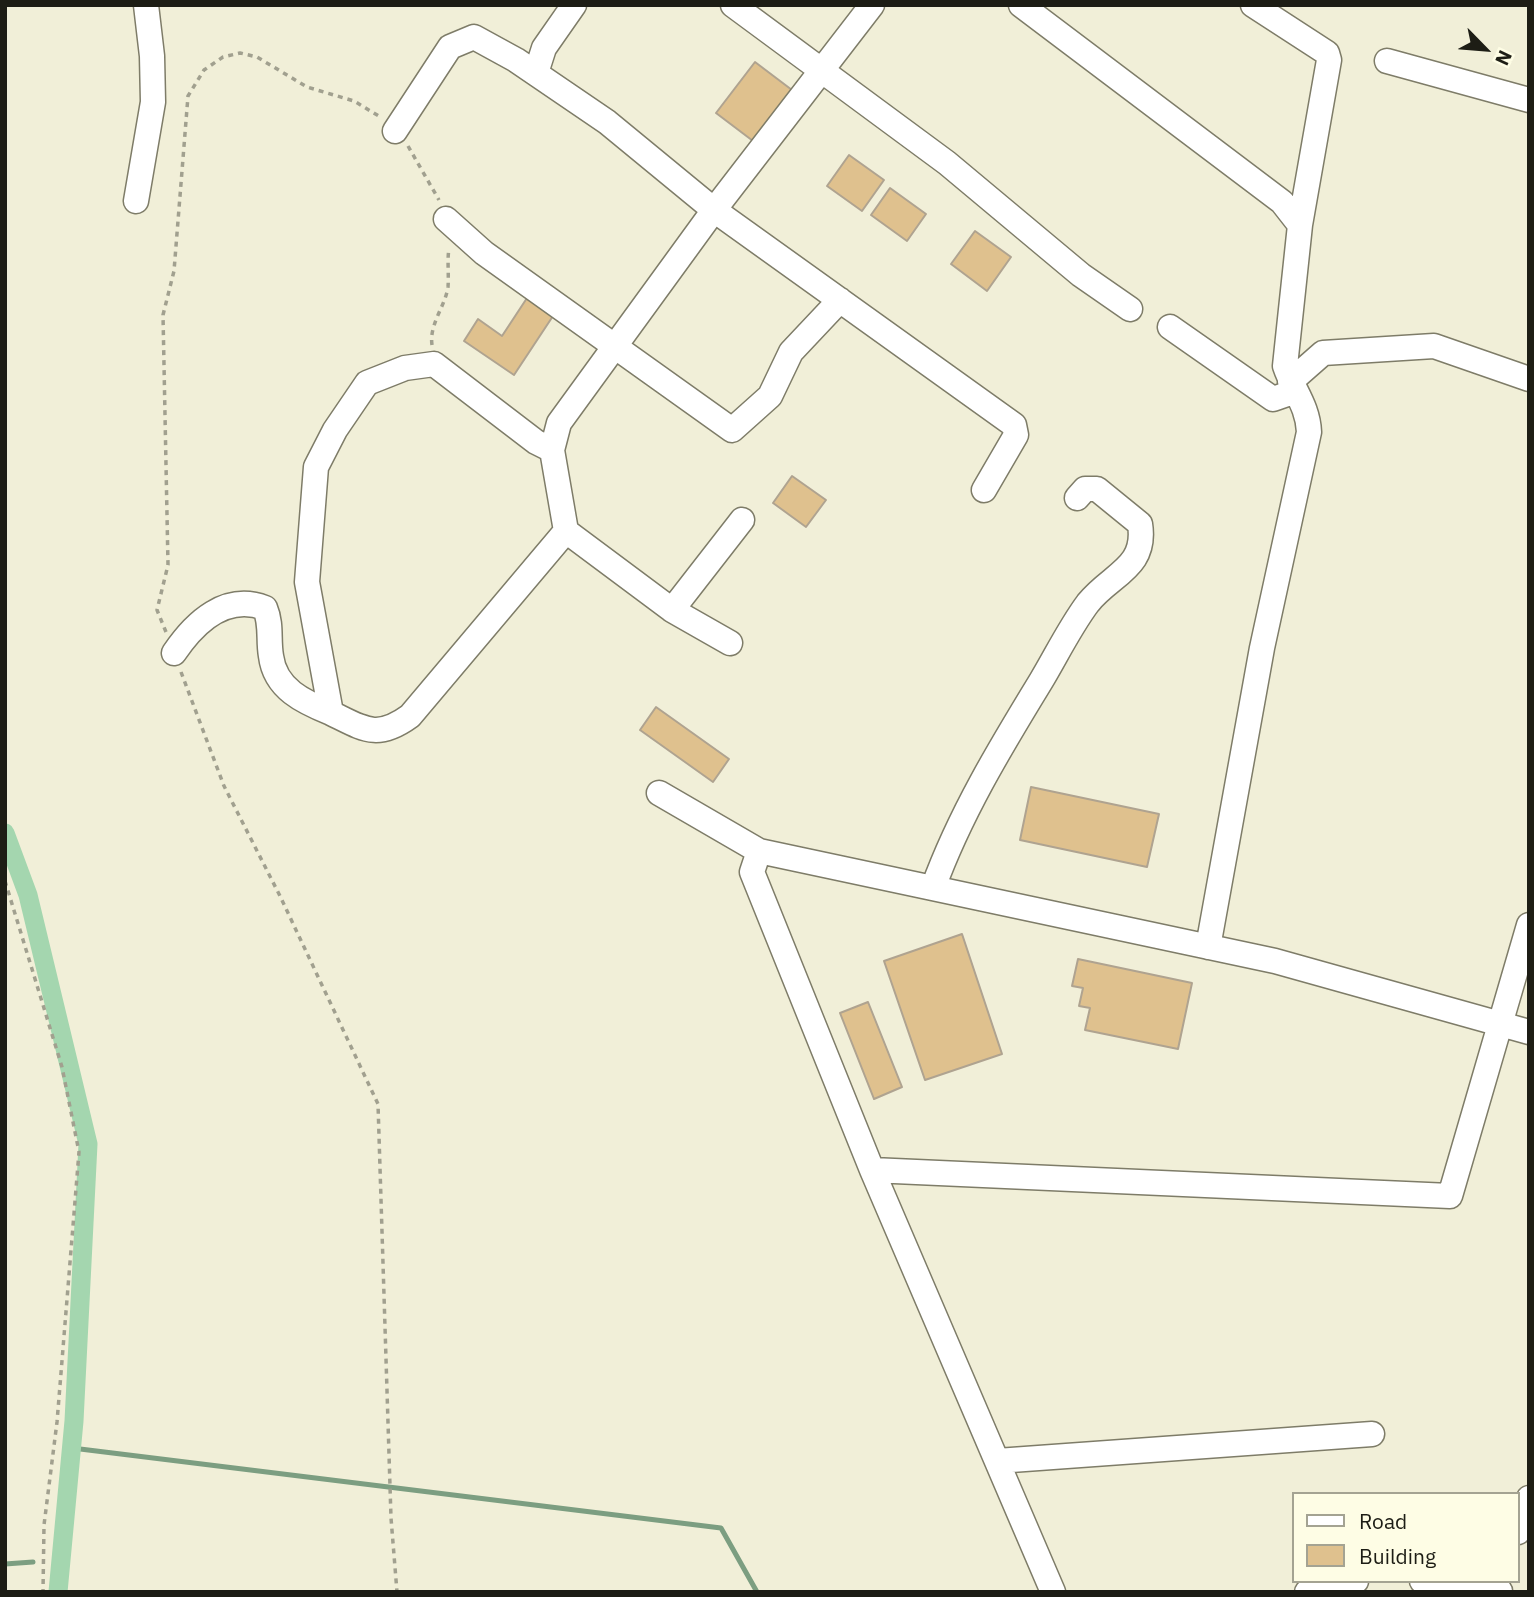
<!DOCTYPE html>
<html>
<head>
<meta charset="utf-8">
<style>
  body { margin:0 }
  #map { position:relative; width:1534px; height:1597px; overflow:hidden; background:#f1efd8; font-family:"IBM Plex Sans",sans-serif }
  canvas { display:block }
  .frame { position:absolute; inset:0; border:7px solid #1d1d15; pointer-events:none }
  .legend { position:absolute; left:1292px; top:1492px; width:228px; height:91px; box-sizing:border-box; background:#fefde5; border:2px solid #a4a392; margin:0; padding:9px 12px; list-style:none; font-size:21px; color:#1d1d15 }
  .legend li { display:flex; align-items:center; gap:14px; height:35px }
  .legend b { width:35px; border:2px solid #a4a392 }
  .north { position:absolute; left:1450px; top:14px; width:70px; height:70px; -webkit-text-stroke:5px #fefde5; paint-order:stroke; rotate:115deg; font-size:19px; font-weight:700; line-height:28px; text-align:center; color:#1d1d15 }
  .north::after { content:''; display:block; margin:auto; width:24px; height:32px; background:#1d1d15; clip-path:polygon(50% 0,100% 100%,50% 72%,0 100%) }
</style>
</head>
<body>
<div id="map">
<canvas width="1534" height="1597"></canvas>
<div class="frame"></div>
<ul class="legend">
<li><b style="height:9px;background:#fff"></b>Road</li>
<li><b style="height:19px;background:#dfc18e"></b>Building</li>
</ul>
<div class="north">N</div>
</div>
<script>
const ctx = document.querySelector('canvas').getContext('2d');
ctx.lineJoin = 'round';
function stroke(path, color, width, dash) { ctx.strokeStyle = color; ctx.lineWidth = width; ctx.lineCap = dash ? 'butt' : 'round'; ctx.setLineDash(dash || []); ctx.stroke(path); }
function fillPath(path, color) { ctx.fillStyle = color; ctx.fill(path, 'evenodd'); }
stroke(new Path2D(`
  M72,1448L721,1528L757,1592
  M5,1564L33,1562`), '#7c9e81', 5);
stroke(new Path2D(`
  M5,833L28,895L88,1144L74,1421L58,1592`), '#a4d6af', 19);
const building = new Path2D(`
  M755,62L792,90L753,141L716,113Z
  M849,155L884,180L862,211L827,186Z
  M890,188L926,214L907,241L871,215Z
  M975,231L1011,257L987,291L951,264Z
  M527,298L553,316L514,375L464,341L478,319L502,336Z
  M792,476L826,500L806,527L773,503Z
  M656,707L729,759L713,782L640,730Z
  M1031,787L1159,814L1147,867L1020,840Z
  M962,934L1002,1054L925,1080L884,961Z
  M1078,959L1192,983L1178,1049L1085,1030L1090,1008L1079,1006L1083,988L1072,986Z
  M868,1002L902,1087L874,1099L840,1013Z`);
fillPath(building, '#dfc18e');
stroke(building, '#afa390', 2);
const minor = new Path2D(`
  M733,5L947,163L1081,275L1130,309
  M1021,5L1282,202L1300,225L1285,366C1293,390 1308,406 1309,432L1262,648L1208,947
  M1253,5L1327,53L1329,60L1300,225
  M1387,61L1529,100
  M536,73L544,48L574,5
  M395,131L450,47L474,37L516,60L607,122L714,210L1014,425L1016,435L984,490
  M136,201L153,102L152,56L146,5
  M446,219L484,253L732,430L770,396L791,352L840,300
  M1170,327L1273,399L1296,391
  M1290,382L1323,353L1434,346L1529,379
  M552,450L536,442L434,364L405,368L367,383L335,430L316,467L307,582L331,713C364,729 377,740 410,716L566,531
  M672,610L742,520
  M730,643L672,610L566,531L552,450L559,423L714,210L872,5
  M174,653C195,622 226,593 265,608C272,625 268,639 271,656C275,689 304,702 331,713
  M659,793L759,851L1275,961L1529,1032
  M759,851L752,872L872,1170L1053,1592
  M933,888C960,814 1000,748 1041,681C1056,656 1070,627 1088,603C1111,574 1147,568 1140,524L1097,489H1085L1077,498
  M872,1170L1450,1196L1529,925
  M997,1461L1372,1434
  M1518,1532L1529,1498
  M1422,1581L1500,1591
  M1307,1592L1347,1588L1356,1581`);
stroke(minor, '#7e7c68', 27);
stroke(new Path2D(`
  M408,146L439,200
  M432,345C429,324 445,307 448,287C449,274 447,261 449,248
  M166,632L157,610L168,565L163,315L174,271L188,96L204,70L223,57L240,53L257,57L307,87L354,101L382,118
  M181,672L224,786L280,896L378,1104L391,1518L397,1592
  M5,881L62,1067L79,1152L57,1422L44,1525L43,1592`), '#a1a08f', 3.5, [5, 5]);
stroke(minor, '#fff', 24);
</script>
</body>
</html>
